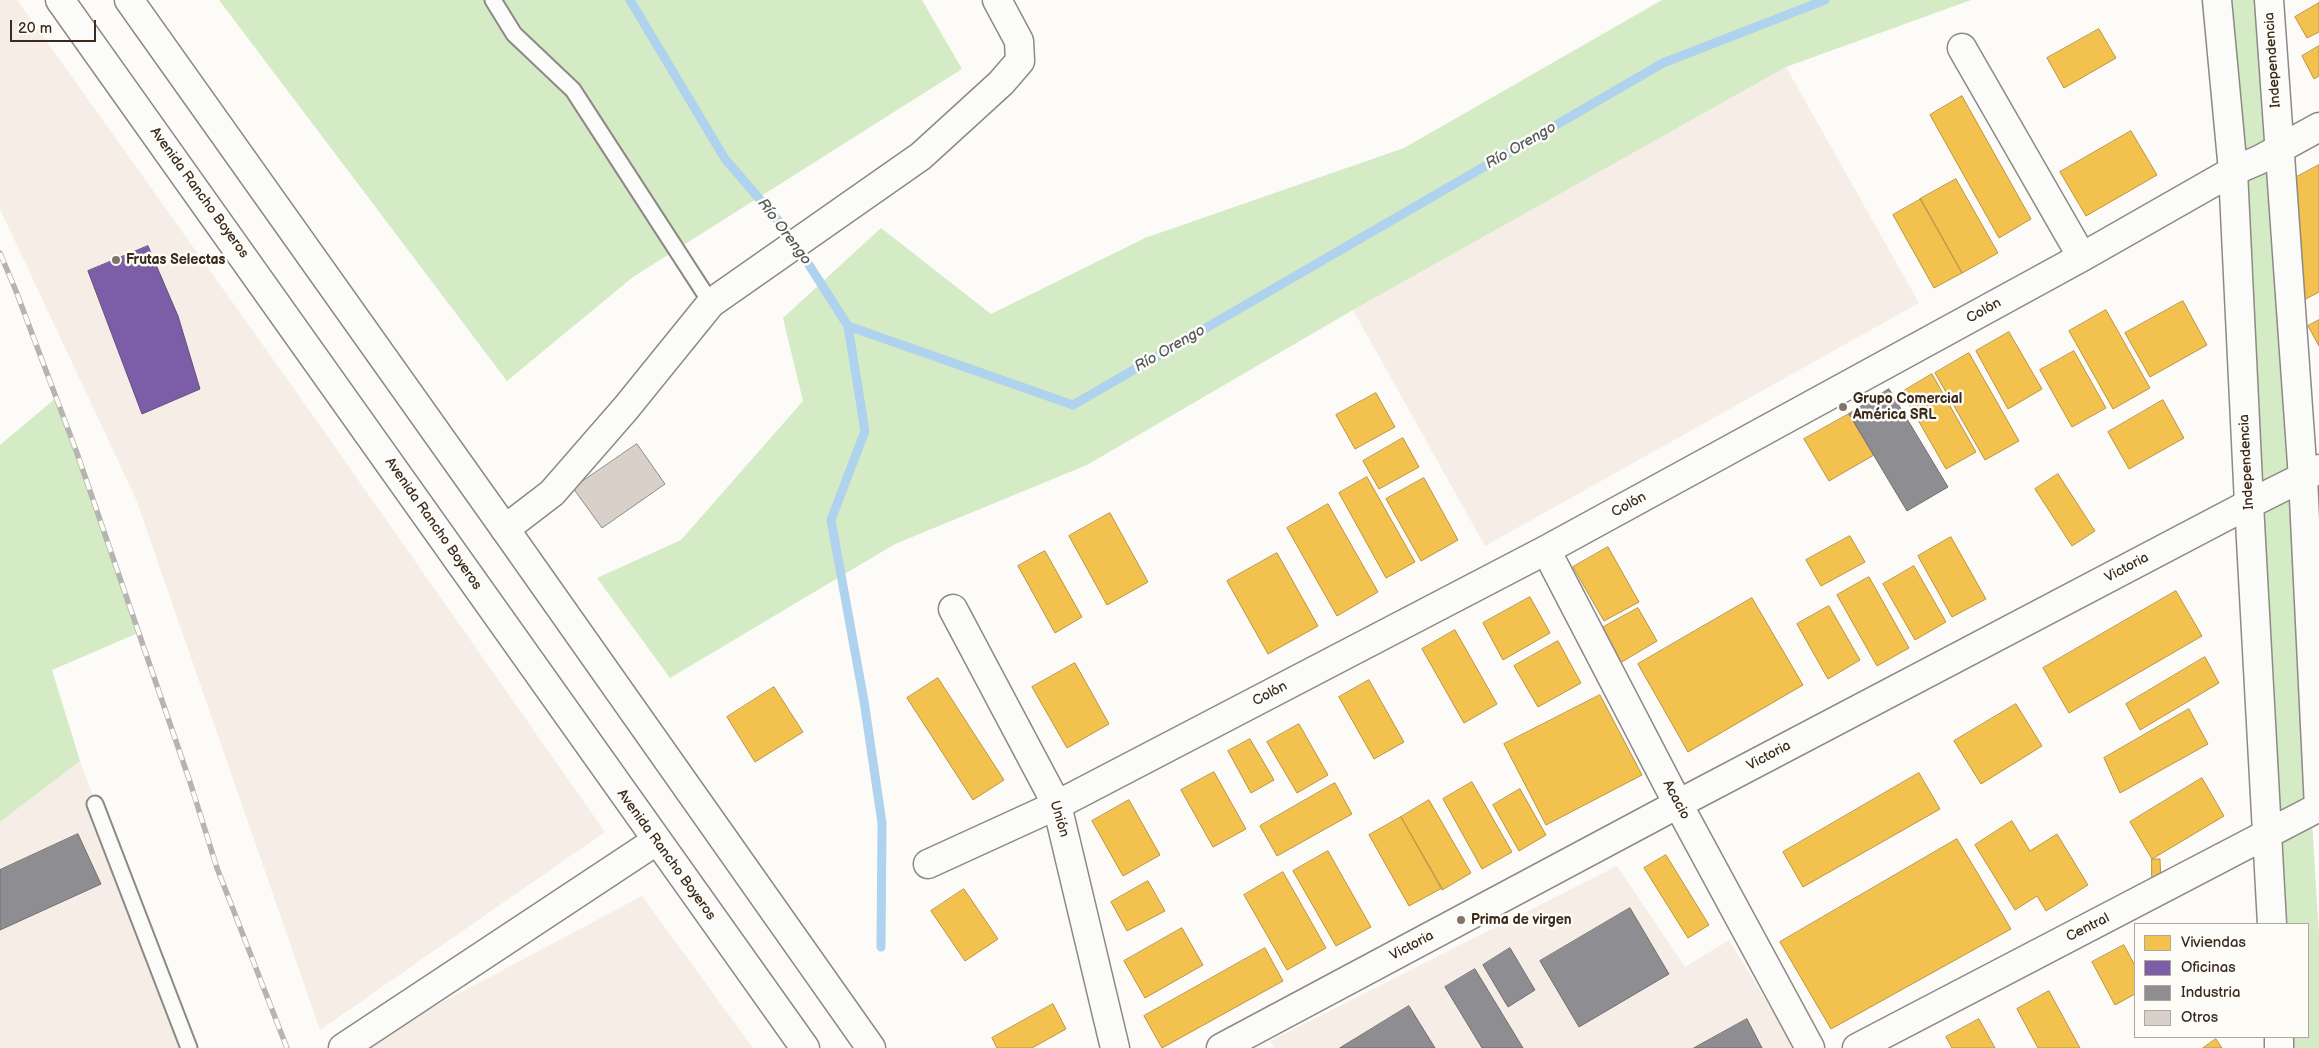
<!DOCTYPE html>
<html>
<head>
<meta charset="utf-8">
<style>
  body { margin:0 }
  #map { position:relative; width:2319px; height:1048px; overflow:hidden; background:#fcfbf8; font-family:"Balsamiq Sans",sans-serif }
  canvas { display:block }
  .legend { position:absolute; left:2134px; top:923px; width:175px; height:115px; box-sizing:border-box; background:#fdfcf7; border:1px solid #afa8a0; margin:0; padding:6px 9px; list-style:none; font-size:15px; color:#3b2a1e }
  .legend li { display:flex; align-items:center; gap:10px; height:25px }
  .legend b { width:25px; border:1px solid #afa8a0 }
  .scale { position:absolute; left:10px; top:20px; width:86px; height:22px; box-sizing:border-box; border:2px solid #3b2a1e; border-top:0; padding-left:6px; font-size:15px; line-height:18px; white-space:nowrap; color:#3b2a1e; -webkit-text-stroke:4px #fdfcf7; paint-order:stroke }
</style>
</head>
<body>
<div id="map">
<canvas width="2319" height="1048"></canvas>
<ul class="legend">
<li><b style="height:14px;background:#f2c14e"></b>Viviendas</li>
<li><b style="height:14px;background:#7b5ea7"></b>Oficinas</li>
<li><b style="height:14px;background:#8d8d92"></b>Industria</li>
<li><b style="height:14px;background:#dad0ca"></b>Otros</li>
</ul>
<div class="scale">20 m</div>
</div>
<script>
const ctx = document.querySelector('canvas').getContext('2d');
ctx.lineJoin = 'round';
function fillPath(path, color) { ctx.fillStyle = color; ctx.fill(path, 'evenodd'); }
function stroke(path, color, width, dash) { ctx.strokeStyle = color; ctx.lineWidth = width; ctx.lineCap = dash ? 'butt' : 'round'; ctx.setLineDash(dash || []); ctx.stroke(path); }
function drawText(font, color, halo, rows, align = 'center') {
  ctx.font = font + ' "Balsamiq Sans",sans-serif'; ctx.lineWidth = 5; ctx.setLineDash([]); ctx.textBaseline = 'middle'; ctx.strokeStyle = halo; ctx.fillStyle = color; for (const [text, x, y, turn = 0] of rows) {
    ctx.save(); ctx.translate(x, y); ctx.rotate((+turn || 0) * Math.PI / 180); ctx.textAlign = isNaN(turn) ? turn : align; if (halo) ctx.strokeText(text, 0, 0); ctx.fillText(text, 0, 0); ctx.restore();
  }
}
fillPath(new Path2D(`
  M0,0H17L300,397L605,832L320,1030L136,499L0,209Z
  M1786,67L1919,303L1485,546L1353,310Z
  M80,761L189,1048H0V822Z
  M1617,866L1685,967L1729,940L1795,1048H1274L1270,1041Z
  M642,896L753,1048H356Z`), '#f6ede6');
fillPath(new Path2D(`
  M219,0H922L962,69L633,277L507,381Z
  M1662,0H1971L1786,67L1353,310L1087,465L895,544L670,678L597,578L681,540L803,401L783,318L881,228L991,314L1145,238L1404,148Z
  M2228,0H2262L2319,935V1048H2287L2286,1037H2308V924H2280Z
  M56,398L138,633L52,670L80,761L0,822V445Z`), '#d4ebc5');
const homes = new Path2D(`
  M2319,3V32L2307,38L2295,17Z
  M2099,29L2116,58L2064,88L2047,58Z
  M2319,46V76L2314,79L2302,56Z
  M1962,96L2031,219L1999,238L1930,115Z
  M2131,131L2157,175L2086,216L2060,172Z
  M2319,165V292L2302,301L2289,181Z
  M1956,179L1998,253L1962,273L1920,199Z
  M1921,199L1962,273L1934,288L1893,215Z
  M2183,301L2207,345L2150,377L2125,333Z
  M2106,310L2150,388L2113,409L2069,331Z
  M2319,320V346L2308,326Z
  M2009,332L2042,389L2008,409L1976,351Z
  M2074,351L2106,408L2072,427L2040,370Z
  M1969,353L2019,441L1985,460L1935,373Z
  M1932,374L1976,452L1946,469L1902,392Z
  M1376,393L1395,427L1355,449L1336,415Z
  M2163,400L2184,438L2129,469L2108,432Z
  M1849,414L1874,455L1829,481L1804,439Z
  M1403,438L1419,467L1379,489L1363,461Z
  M2058,474L2095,531L2072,546L2035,489Z
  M1367,477L1415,562L1386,578L1339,493Z
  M1424,478L1458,540L1421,561L1386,499Z
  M1328,504L1378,592L1337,616L1287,528Z
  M1110,513L1148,582L1107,605L1069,536Z
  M1850,536L1865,562L1821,586L1806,560Z
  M1951,537L1986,599L1952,617L1918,556Z
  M1608,547L1639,602L1604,621L1573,567Z
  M1045,551L1082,617L1055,633L1018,566Z
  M1277,553L1318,626L1268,654L1227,581Z
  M1914,566L1946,622L1915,640L1883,584Z
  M1869,577L1909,648L1877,666L1837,595Z
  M2176,591L2202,636L2069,713L2043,668Z
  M1530,597L1550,633L1503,660L1483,623Z
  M1752,598L1803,685L1688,752L1638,664Z
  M1829,606L1860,660L1828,679L1797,624Z
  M1638,608L1657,641L1620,663L1600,629Z
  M1455,630L1497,704L1464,723L1422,649Z
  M1558,641L1581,683L1538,707L1514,666Z
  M2205,657L2219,683L2140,730L2126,704Z
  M1075,663L1109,724L1067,748L1032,687Z
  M938,678L1004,780L973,800L907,698Z
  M1369,680L1404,742L1374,759L1339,697Z
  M774,687L803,732L755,762L727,717Z
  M1600,695L1642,775L1546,825L1504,744Z
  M2016,704L2042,746L1981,784L1954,741Z
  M2189,709L2208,744L2120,793L2104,758Z
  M1299,724L1328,775L1297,793L1267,742Z
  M1250,739L1274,780L1251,793L1228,751Z
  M1214,772L1246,829L1213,847L1181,790Z
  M1919,773L1940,809L1803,887L1783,852Z
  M2202,778L2224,816L2152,859L2130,822Z
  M1472,782L1512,852L1482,869L1443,799Z
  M1335,783L1352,814L1277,856L1260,826Z
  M1520,789L1546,835L1519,851L1493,805Z
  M1129,800L1160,855L1123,876L1092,821Z
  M1429,800L1471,873L1442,890L1401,817Z
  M1401,817L1442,888L1409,906L1369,835Z
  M2012,821L2030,851L2057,834L2088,885L2046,911L2037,896L2015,910L1975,845Z
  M1957,839L2011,929L1831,1029L1780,942Z
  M1328,851L1371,927L1336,946L1293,871Z
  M1666,855L1709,925L1688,938L1644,868Z
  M2152,859H2160L2161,882L2152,883Z
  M1283,872L1326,948L1287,970L1244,895Z
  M1148,881L1165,911L1127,931L1111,902Z
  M964,889L998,939L965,961L931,911Z
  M1182,928L1203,965L1145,998L1124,961Z
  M2124,945L2135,966V994L2115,1005L2092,962Z
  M1265,948L1283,981L1162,1048L1144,1016Z
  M2049,991L2080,1048H2038L2017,1009Z
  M1053,1004L1066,1029L1032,1048H997L992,1038Z
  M1979,1019L1995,1048H1952L1946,1037Z
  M2216,1039L2222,1048H2203Z`);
fillPath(homes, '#f2c14e');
stroke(homes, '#bb9440', 1);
const offices = new Path2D(`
  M148,246L178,316L200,389L142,414L88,271Z`);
fillPath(offices, '#7b5ea7');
stroke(offices, '#684e7e', 1);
const industry = new Path2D(`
  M1889,389L1948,487L1907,511L1849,414Z
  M78,834L101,884L0,930V870Z
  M1630,908L1669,974L1579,1027L1540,961Z
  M1510,948L1535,990L1508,1007L1483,965Z
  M1475,969L1523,1048H1482L1445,987Z
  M1409,1006L1435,1048H1340Z
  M1747,1019L1762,1048H1694Z`);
fillPath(industry, '#8d8d92');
stroke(industry, '#746f6f', 1);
stroke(new Path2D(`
  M630,0L725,159L788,232L848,326L1073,405L1663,63L1825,0
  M848,326L865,431L831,520L864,701L882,823L881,947`), '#afd2ee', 9);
const building = new Path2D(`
  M637,444L665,484L602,528L573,488Z`);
fillPath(building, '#dad0ca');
stroke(building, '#8d8985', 1);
const service = new Path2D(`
  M493,0L514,34L573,90L711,303
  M95,804L189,1048`);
const minor = new Path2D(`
  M2217,0L2233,171L2249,504L2272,924
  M2269,0L2303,478L2319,808
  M1962,48L2082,257
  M505,529L552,493L626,408L711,303L921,156L1001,83L1020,61L1019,41L997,0
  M1546,550L1678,804L1810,1048
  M953,609L1057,805L1115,1048
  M928,864L1057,805L1546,550L2082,257L2233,171L2259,160L2319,127
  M2279,1037V1048
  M343,1048L656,841
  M1857,1048L2319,807`);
const tertiary = new Path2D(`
  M1221,1048L1678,804L2249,504L2319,469`);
const trunk = new Path2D(`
  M60,0L805,1048
  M129,0L505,529L871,1048`);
stroke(service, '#8d8985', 19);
stroke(minor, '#8d8985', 31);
stroke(tertiary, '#8d8985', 31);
stroke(trunk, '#8d8985', 31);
stroke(service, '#fbfbf9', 15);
stroke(minor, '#fbfbf9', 28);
stroke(tertiary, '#fbfbf9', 28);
stroke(trunk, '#fbfbf9', 28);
const rail = new Path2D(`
  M0,253L16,291L77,453L190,782L217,868L287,1048`);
stroke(rail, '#b6b4b1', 5.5);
stroke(rail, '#fdfcf7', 4, [11]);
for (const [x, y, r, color] of [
  [116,260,5,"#7f736a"],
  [1843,407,5,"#7f736a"],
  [1461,920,5,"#7f736a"]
]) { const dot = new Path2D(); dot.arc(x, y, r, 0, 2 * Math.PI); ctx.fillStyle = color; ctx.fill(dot); stroke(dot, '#fdfcf7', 2); }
drawText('14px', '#3b2a1e', '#fdfcf7', [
  ["Independencia",2273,60,-94],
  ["Avenida Rancho Boyeros",199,193,54],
  ["Colón",1984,311,-29],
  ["Independencia",2247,462,-93],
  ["Colón",1629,505,-29],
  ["Avenida Rancho Boyeros",433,524,55],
  ["Victoria",2127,568,-28],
  ["Colón",1270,694,-28],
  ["Victoria",1769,756,-28],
  ["Acacio",1676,800,62],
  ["Unión",1059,819,73],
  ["Avenida Rancho Boyeros",666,855,54],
  ["Central",2088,928,-27],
  ["Victoria",1412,946,-28]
]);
drawText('bold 14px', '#3b2a1e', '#fdfcf7', [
  ["Frutas Selectas",126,260],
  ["Grupo Comercial",1853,399],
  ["América SRL",1853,415],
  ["Prima de virgen",1471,920]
], 'left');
drawText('italic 15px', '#54575b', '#fdfcf7', [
  ["Río Orengo",1521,146,-30],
  ["Río Orengo",784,232,53],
  ["Río Orengo",1170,349,-30]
]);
</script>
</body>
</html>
